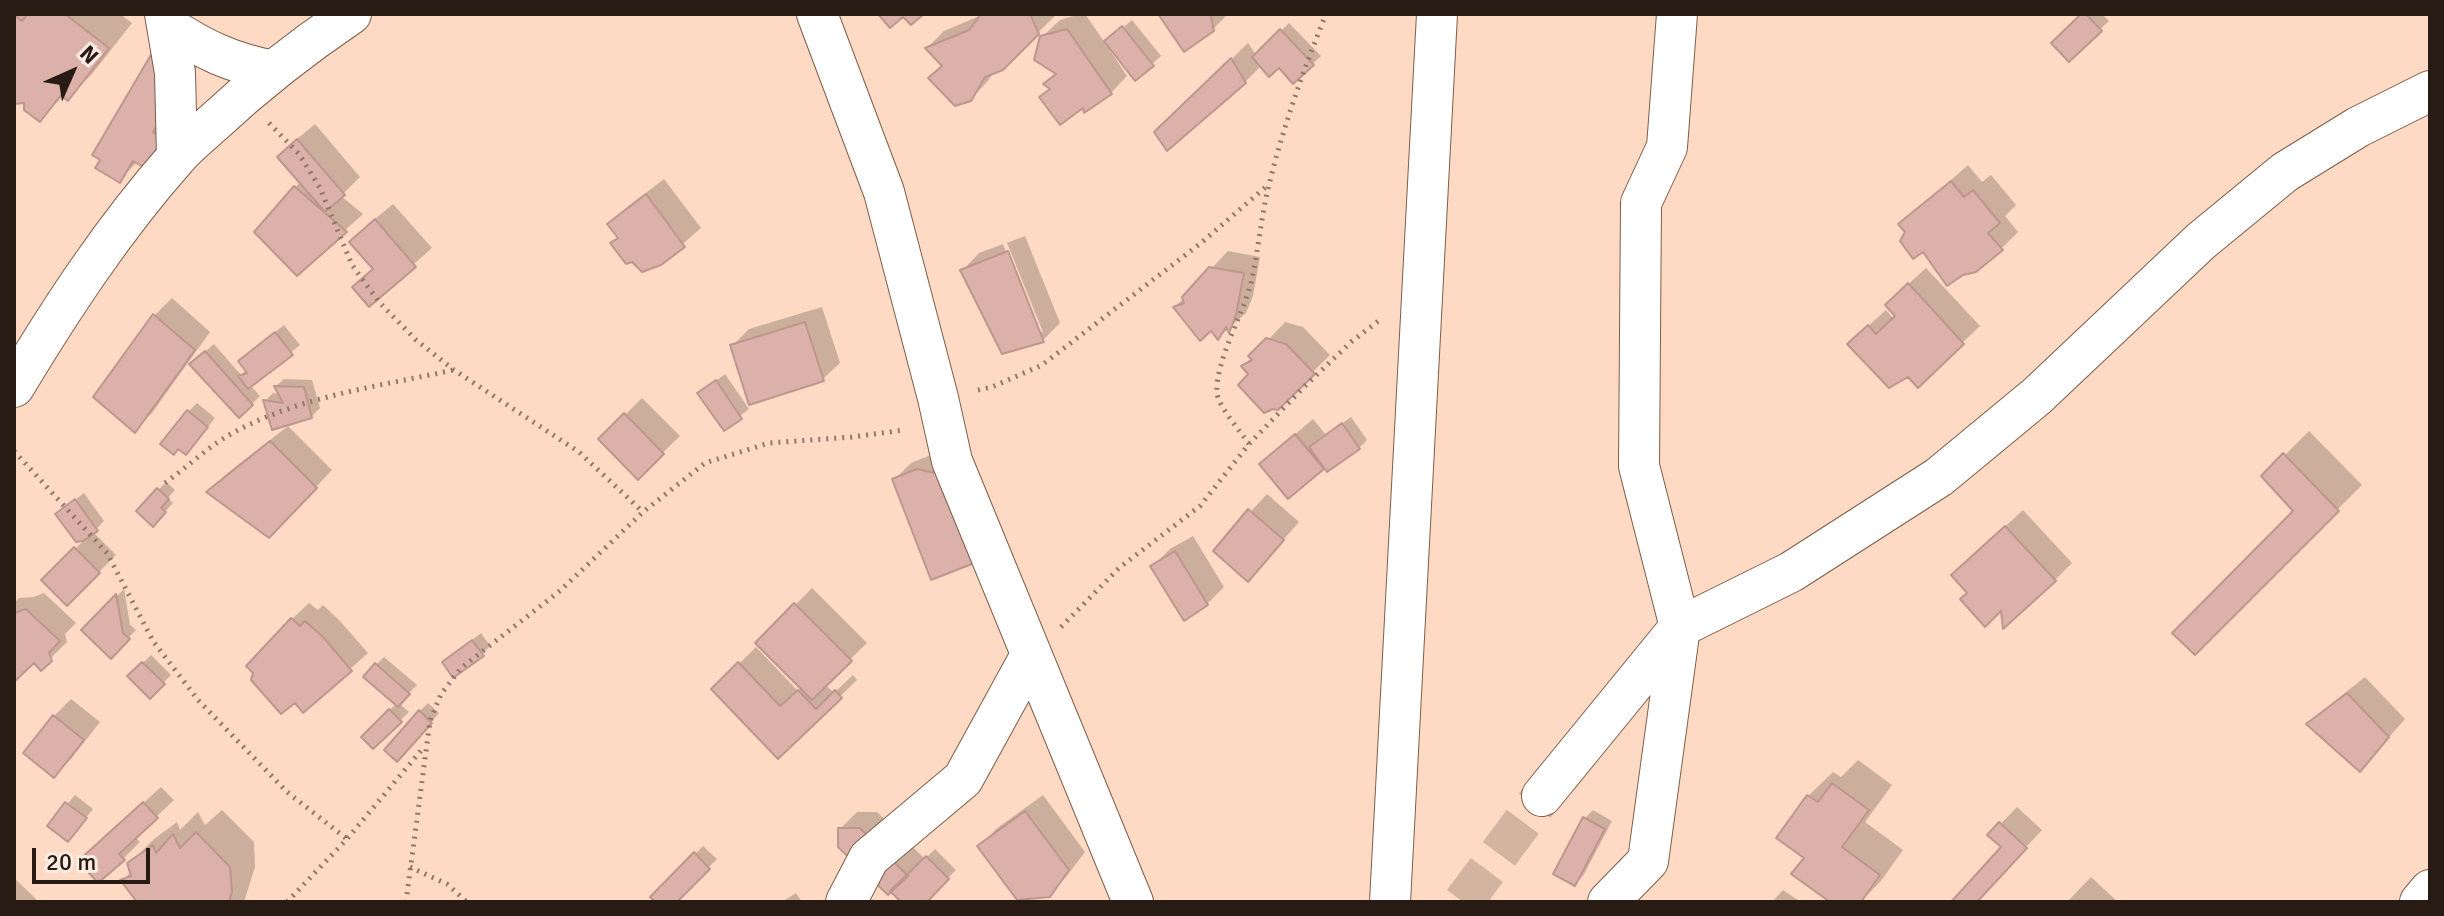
<!DOCTYPE html>
<html>
<head>
<meta charset="utf-8">
<style>
  body { margin:0 }
  #map { position:relative; width:2444px; height:916px; overflow:hidden; background:#fedac4; font-family:Signika,sans-serif }
  canvas { display:block }
  .frame { position:absolute; inset:0; border:16px solid #271b13; pointer-events:none }
  .north { position:absolute; left:32px; top:32px; width:80px; height:80px; -webkit-text-stroke:6px #fbece3; paint-order:stroke; rotate:45deg; font-size:22px; font-weight:700; line-height:32px; text-align:center; color:#271b13 }
  .north::after { content:''; display:block; margin:auto; width:28px; height:36px; background:#271b13; clip-path:polygon(50% 0,100% 100%,50% 72%,0 100%) }
  .scale { position:absolute; left:32px; top:848px; width:118px; height:36px; box-sizing:border-box; border:4px solid #271b13; border-top:0; padding-left:10px; font-size:24px; line-height:28px; white-space:nowrap; color:#271b13; -webkit-text-stroke:6px #fbece3; paint-order:stroke }
</style>
</head>
<body>
<div id="map">
<canvas width="2444" height="916"></canvas>
<div class="frame"></div>
<div class="north">N</div>
<div class="scale">20 m</div>
</div>
<script>
const ctx = document.querySelector('canvas').getContext('2d');
ctx.lineJoin = 'round';
function fillPath(path, color) { ctx.fillStyle = color; ctx.fill(path, 'evenodd'); }
function stroke(path, color, width, dash) { ctx.strokeStyle = color; ctx.lineWidth = width; ctx.lineCap = dash ? 'butt' : 'round'; ctx.setLineDash(dash || []); ctx.stroke(path); }
fillPath(new Path2D(`
  M14,14H120L132,23L92,74L68,98L64,95L40,119L26,101H14Z
  M984,14L1055,16L1002,68L994,72L987,82L970,100L944,65L927,48L944,31Z
  M1080,14H1085L1105,43L1132,20L1161,56L1152,64L1111,45L1108,47L1127,76L1111,93L1084,105L1042,97L1051,88L1046,84L1057,72L1042,37L1060,20Z
  M1160,14H1228L1213,29Z
  M2083,14H2102L2109,21L2069,59Z
  M1289,23L1321,56L1294,81L1279,66L1262,65L1245,82L1156,133L1248,43L1256,55Z
  M206,51L169,115L161,149L144,166L137,162L119,181L97,168Z
  M315,124L360,177L341,196L363,214L297,274L295,187L301,182L296,140Z
  M1968,165L1982,182L1991,175L2016,205L2005,216L2018,232L2001,249L1908,232L1901,224Z
  M664,179L701,228L660,264L619,237L610,225L626,208Z
  M393,204L432,248L369,304L354,287L374,267L368,225Z
  M1025,236L1060,323L1043,340L963,270L979,253L1003,244L1038,332H1043L1007,243Z
  M1228,251L1260,257L1253,296L1246,313L1219,337L1212,328L1175,307Z
  M1926,268L1980,326L1918,385L1867,327L1886,310L1894,319L1904,288Z
  M172,298L210,332L152,413L135,430L96,396L155,315Z
  M822,307L840,363L823,379L732,346L749,329Z
  M1285,322L1303,327L1330,355L1277,407L1244,366Z
  M284,325L300,345L250,385L260,396L252,404L200,356L214,344L241,375L247,369L249,353Z
  M725,374L749,409L725,428L700,393Z
  M284,379L312,380L320,408L311,417L265,401L273,393L281,394L276,386Z
  M642,398L680,436L638,477L601,439Z
  M197,403L215,418L194,444L179,447L189,411Z
  M1351,417L1367,440L1359,448L1324,465L1288,496L1279,448L1313,419L1326,435Z
  M288,426L332,470L286,519L209,492L225,475Z
  M2309,431L2362,485L2195,652L2296,511L2264,476Z
  M936,453L993,543L894,480L911,463Z
  M166,482L175,490L168,498L173,503L161,516L139,511Z
  M84,493L104,521L93,532L116,555L67,604L44,580L85,539L57,514Z
  M1267,494L1299,522L1264,562L1215,550Z
  M2023,510L2072,563L2055,580L2003,607L1970,592L1971,558Z
  M1193,536L1224,587L1207,604L1153,566L1170,549Z
  M812,588L867,643L825,684L834,693L853,675L857,680L778,756L714,689L756,647L798,691L802,687L758,643Z
  M124,589L130,625L136,630L111,656L84,630Z
  M44,593L76,623L65,634L67,642L41,668L34,660L20,673L22,675L14,684V603L19,598L34,597Z
  M309,603L318,610L323,605L340,621L368,653L304,711L292,619Z
  M481,633L490,646L482,654L444,662Z
  M151,655L171,675L150,696L130,676Z
  M384,657L417,685L399,703L409,712L373,747L363,736L397,703L376,665Z
  M2365,677L2405,719L2360,770L2309,724L2326,708Z
  M71,699L100,722L71,759L54,776L25,753L54,716Z
  M428,703L439,713L405,752L420,711Z
  M1858,760L1892,785L1865,822L1903,850L1881,881L1860,902H1833L1807,857L1808,796L1833,772L1841,777Z
  M161,787L174,800L135,837L140,842L123,859L97,845Z
  M75,795L93,809L68,840L50,825Z
  M1043,795L1085,852L1066,877L1049,895L980,846L996,829Z
  M2017,807L2042,830L1975,902H1954L2004,847L1990,835Z
  M222,810L254,842L255,867L244,902H139L123,880L132,871L130,863L154,839L177,822L180,830L198,812L205,825Z
  M1593,810L1612,821L1583,876L1575,884L1585,818Z
  M857,812H877L925,859L935,849L956,870L924,902H904L840,829Z
  M703,846L717,859L674,902H658L653,897Z
  M2091,877L2118,902H2067Z
  M14,878L35,898L38,902H14Z
  M1783,890L1798,900L1797,902H1772Z
  M796,893L802,902H782Z`), '#0003');
const building = new Path2D(`
  M28,14H65L109,48L68,101L61,95L40,122L24,110V103L14,104V15L22,21Z
  M878,14H924L911,25L903,17L890,28Z
  M981,14H1030L1039,34L1003,70L985,77L971,101L955,106L928,78L942,66L925,48L969,30Z
  M1158,14H1214L1211,16L1214,31L1184,52Z
  M2081,14H2086L2102,31L2069,62L2051,43Z
  M1122,26L1154,66L1135,81L1104,41Z
  M1067,29L1112,94L1084,113L1083,108L1060,125L1039,97L1050,89L1043,84L1056,74L1034,60L1040,36Z
  M1280,29L1314,65L1293,84L1279,68L1269,77L1252,57Z
  M155,48L191,69L153,132L163,138L145,168L133,161L120,183L95,168L100,160L92,155Z
  M1231,58L1246,83L1167,151L1154,132Z
  M297,139L345,195L325,212L277,157Z
  M1951,181L1964,197L1973,190L2000,223L1988,233L2003,250L1976,272L1963,275L1947,286L1923,252L1913,259L1900,241L1905,232L1898,224Z
  M294,186L347,232L297,276L254,232Z
  M646,194L685,247L661,265L642,272L632,262L626,264L610,243L618,238L607,224Z
  M375,219L416,267L369,307L352,287L373,269L349,242Z
  M1008,251L1044,342L1002,354L960,270Z
  M1209,267L1244,273L1236,315L1229,333L1226,327L1218,340L1211,331L1200,341L1173,307L1184,303L1182,297Z
  M1908,283L1964,344L1918,388L1908,377L1889,388L1847,344L1868,325L1876,334L1895,316L1885,305Z
  M153,314L195,350L135,433L93,397Z
  M805,322L824,381L749,405L730,345Z
  M275,332L293,355L248,389L238,376L247,373L238,361Z
  M1266,338L1286,344L1315,374L1278,410L1273,409L1264,413L1238,385L1248,374L1241,366L1252,360L1248,356Z
  M205,351L253,405L239,418L189,364Z
  M716,380L742,419L724,431L697,393Z
  M274,386L304,387L312,418L272,430L263,400L283,403Z
  M187,410L208,427L186,455L178,449L174,455L160,444Z
  M624,413L664,454L638,480L598,439Z
  M1342,423L1360,449L1327,472L1309,447Z
  M1295,434L1324,469L1288,499L1259,464Z
  M270,441L317,488L269,538L206,492Z
  M2283,453L2339,511L2195,655L2172,633L2293,511L2261,476Z
  M917,469L944,475L977,562L931,580L892,479Z
  M157,488L169,499L161,508L166,512L153,527L136,511Z
  M75,499L98,531L83,541L76,542L55,514Z
  M1248,509L1284,540L1248,582L1213,551Z
  M2005,526L2056,581L2003,629L2001,611L1985,627L1960,599L1967,593L1951,575Z
  M74,547L100,573L67,606L41,580Z
  M1175,551L1208,605L1184,621L1150,566Z
  M116,594L123,633L130,639L111,659L81,630Z
  M794,603L852,661L812,700L755,643Z
  M26,609L60,641L49,653L52,661L41,671L34,663L14,682V613Z
  M291,618L300,626L305,621L323,637L352,671L303,713L295,703L281,714L251,680L253,673L246,666Z
  M472,640L484,656L453,678L442,662Z
  M142,662L165,684L150,699L127,676Z
  M738,662L780,706L798,690L816,709L835,690L842,698L778,759L711,689Z
  M375,663L410,694L398,707L363,677Z
  M2347,693L2389,737L2360,772L2306,724Z
  M389,709L402,722L373,749L361,737Z
  M419,710L432,723L397,762L384,750Z
  M53,715L84,740L54,778L23,753Z
  M1832,783L1869,810L1842,847L1880,875L1861,902H1830L1791,874L1804,858L1776,838L1807,795L1818,802Z
  M65,802L87,818L68,842L47,826Z
  M143,802L158,818L119,854L125,860L98,883L78,861Z
  M1025,811L1069,870L1050,897L1017,900L977,846Z
  M1583,817L1605,829L1575,886L1553,874Z
  M1999,822L2027,848L1977,902H1951L2001,847L1987,835Z
  M838,828H860L908,876L888,895L838,847Z
  M196,832L230,867L232,892L229,902H137L120,880L131,876L127,863L153,845L156,853L173,834L180,848Z
  M694,852L710,869L677,902H655L650,897Z
  M926,856L949,879L927,902H901L890,891Z`);
fillPath(building, '#dbb1a9');
stroke(building, '#be968e', 2);
stroke(new Path2D(`
  M1463,902L1542,796`), '#d3b4a1', 40, [40, 20]);
const minor = new Path2D(`
  M165,14L175,73L177,156
  M817,14L884,192L938,398L952,461L1133,902
  M169,27C206,51 230,62 273,71
  M14,387C62,307 114,228 176,158C187,145 200,135 212,124C255,84 302,47 351,14
  M1542,796L1680,627L1791,572L1939,477L2037,396L2201,241L2285,172L2358,127L2430,91
  M846,902L869,858L963,779L1031,655
  M1390,902L1437,14
  M1608,902L1648,861L1680,627L1639,466L1641,203L1667,147L1677,14
  M2420,902L2430,890`);
stroke(minor, '#7c5e4a', 42);
stroke(new Path2D(`
  M269,123L299,154L320,188L352,265L379,302L416,340L454,370L579,452L643,512
  M978,390L992,387L1042,365L1201,243L1268,185
  M1249,444C1241,432 1218,406 1217,393C1215,362 1243,314 1251,283C1259,249 1261,214 1270,181C1284,124 1304,69 1326,14
  M14,451L107,553L153,641L198,700L287,792L347,839
  M165,483C186,468 207,448 229,435C298,396 377,387 453,370
  M1061,627L1119,568L1200,506L1249,444L1303,388L1351,342L1381,319
  M410,867L447,884L467,902
  M287,902L347,839L424,747
  M406,902L430,721L441,694L461,668L561,590L643,512L705,463L769,443L852,437L904,430`), '#907869', 5, [2, 6]);
stroke(minor, '#fff', 40);
</script>
</body>
</html>
